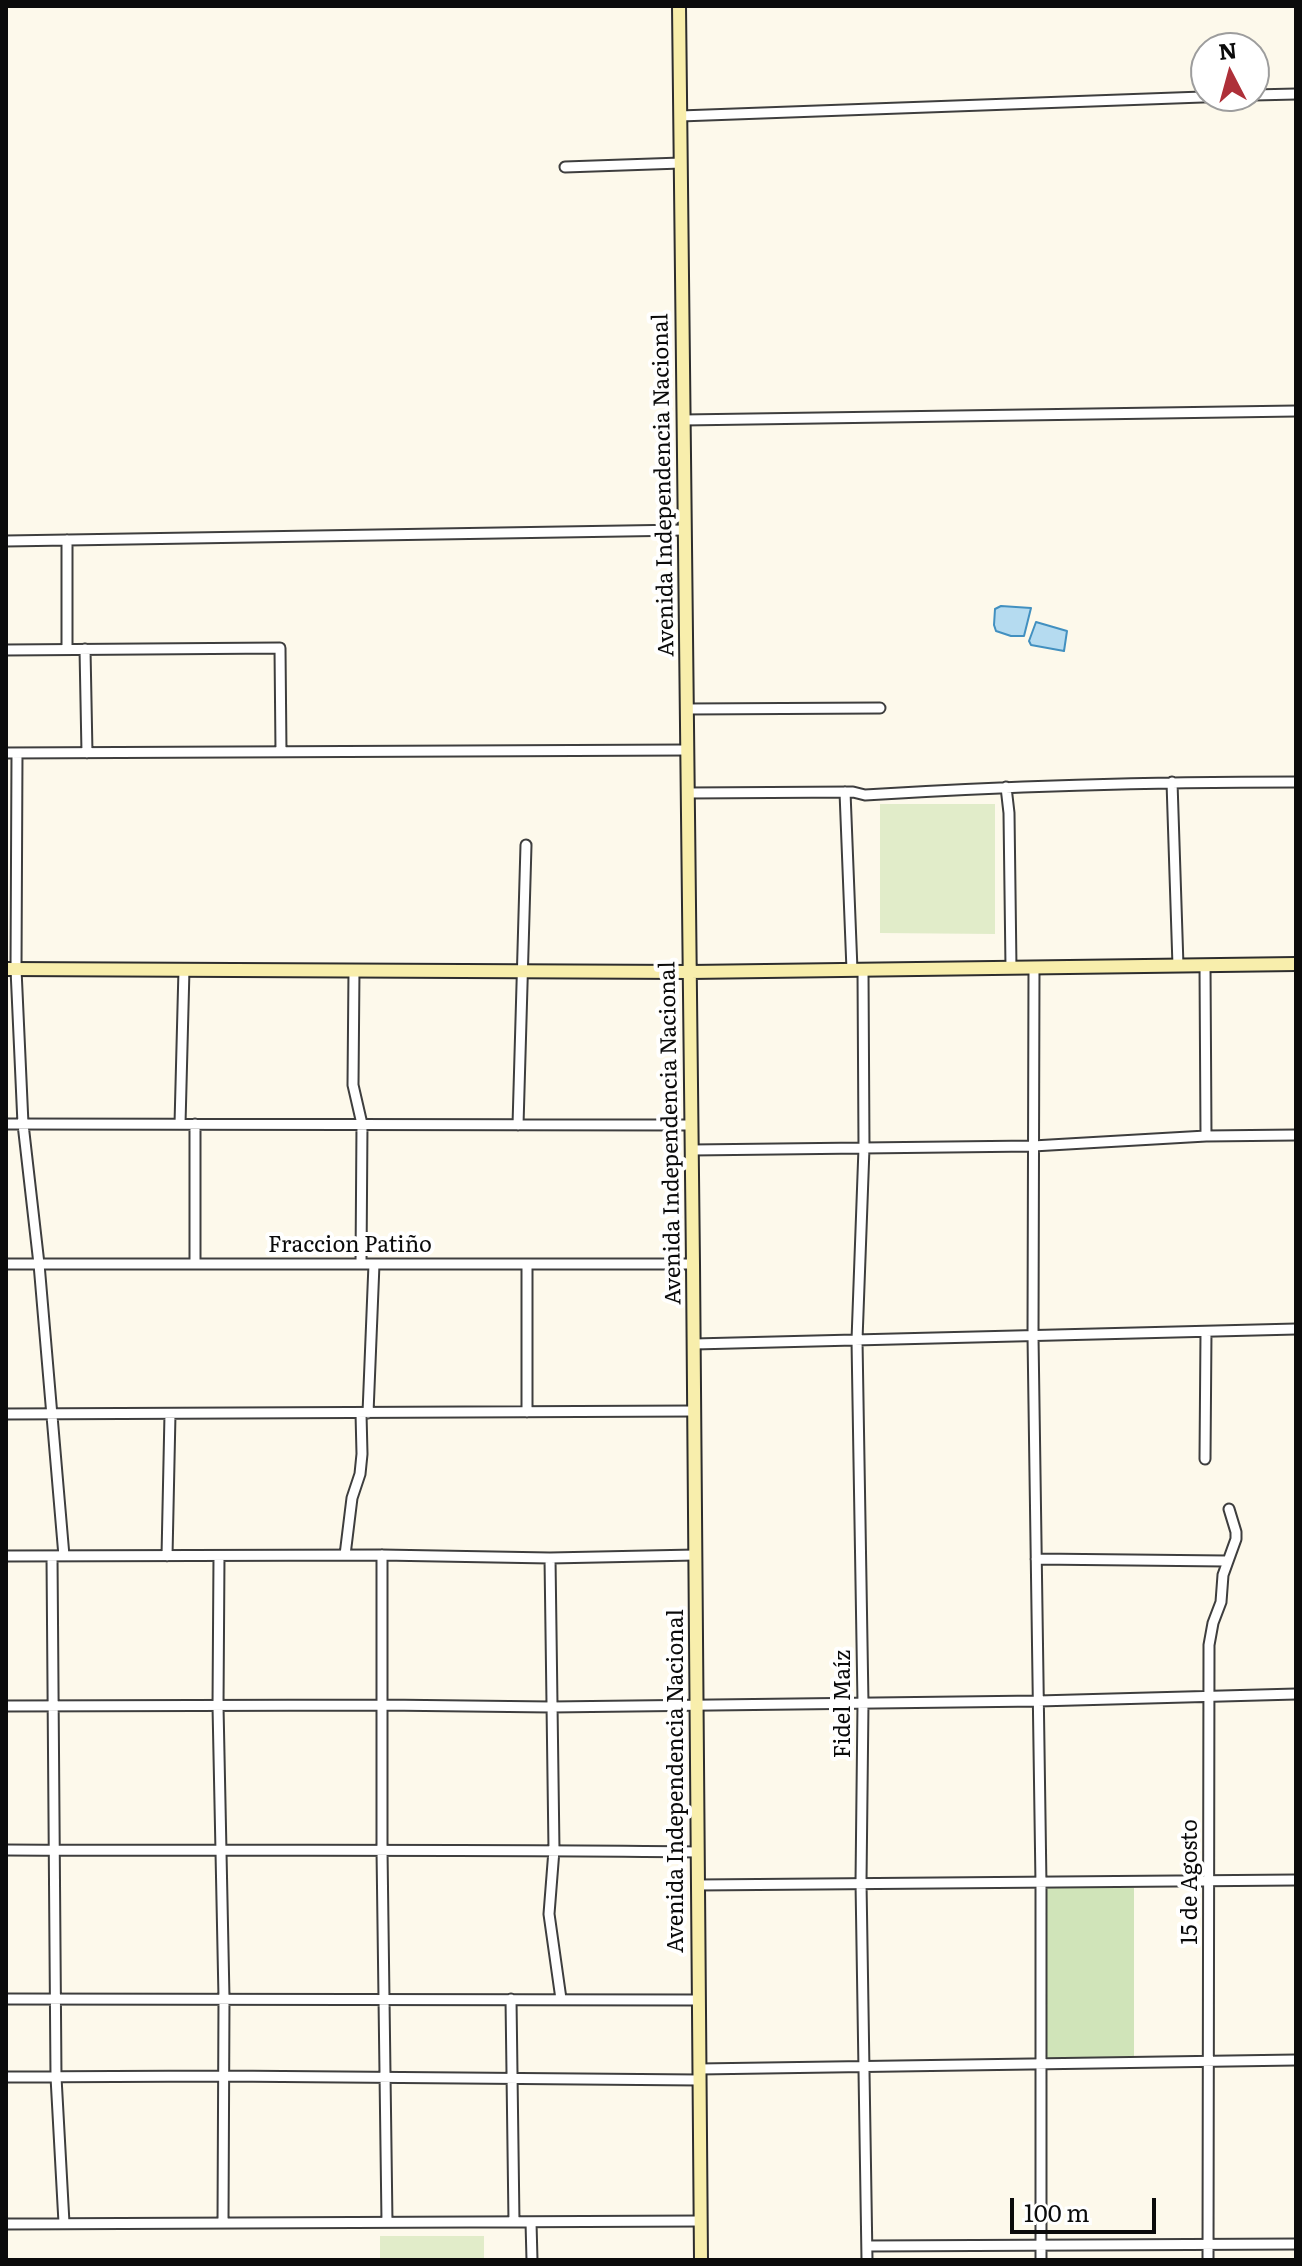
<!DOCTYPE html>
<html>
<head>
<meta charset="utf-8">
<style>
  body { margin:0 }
  #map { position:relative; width:1302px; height:2266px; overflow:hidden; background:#fdf9eb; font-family:Literata,serif }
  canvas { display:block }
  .frame { position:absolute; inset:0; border:8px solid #0b0b0b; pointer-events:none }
  .north { position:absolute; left:1190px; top:32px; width:80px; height:80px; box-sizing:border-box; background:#fff; border:2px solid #9d9d9d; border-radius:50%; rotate:354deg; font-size:22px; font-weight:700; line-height:32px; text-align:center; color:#0b0b0b }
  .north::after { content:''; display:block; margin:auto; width:28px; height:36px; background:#ae3039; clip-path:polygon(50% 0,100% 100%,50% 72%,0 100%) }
  .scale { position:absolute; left:1010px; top:2198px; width:146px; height:36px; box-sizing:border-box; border:4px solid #0b0b0b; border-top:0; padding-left:10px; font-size:24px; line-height:28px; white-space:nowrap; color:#0b0b0b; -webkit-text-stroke:6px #fff; paint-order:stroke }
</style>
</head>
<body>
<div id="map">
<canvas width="1302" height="2266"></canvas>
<div class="frame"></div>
<div class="north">N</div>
<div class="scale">100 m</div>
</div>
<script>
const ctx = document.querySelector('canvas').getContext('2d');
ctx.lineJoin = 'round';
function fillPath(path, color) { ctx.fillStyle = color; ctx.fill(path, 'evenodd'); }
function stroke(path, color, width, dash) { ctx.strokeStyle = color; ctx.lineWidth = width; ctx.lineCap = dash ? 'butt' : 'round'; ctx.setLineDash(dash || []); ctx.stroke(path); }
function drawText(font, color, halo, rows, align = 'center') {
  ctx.font = font + ' Literata,serif'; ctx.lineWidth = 8; ctx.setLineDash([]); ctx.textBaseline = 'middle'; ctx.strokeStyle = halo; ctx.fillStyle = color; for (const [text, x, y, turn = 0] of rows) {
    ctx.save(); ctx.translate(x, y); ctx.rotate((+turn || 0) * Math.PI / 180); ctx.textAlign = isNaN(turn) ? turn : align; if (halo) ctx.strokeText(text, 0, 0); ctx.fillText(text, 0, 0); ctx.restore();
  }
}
fillPath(new Path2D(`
  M1044,1888H1134V2059H1041Z`), '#d0e4b9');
fillPath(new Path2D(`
  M880,804H995V934L880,933Z
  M380,2236H484V2260H380Z`), '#e1ecc9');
const water = new Path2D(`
  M1001,606L1031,608L1024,636H1011L996,631L994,625L995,609Z
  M1036,622L1067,631L1064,651L1031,645L1029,641Z`);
fillPath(water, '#b5dbf0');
stroke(water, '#4290c0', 2);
const street = new Path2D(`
  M1254,95L1296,94
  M680,116L1230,96
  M565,167L681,163
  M683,420L1296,411
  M67,540V649
  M6,541L685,530
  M85,649L87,753
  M6,650L280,648L281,752
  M687,709L880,708
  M6,753L687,750
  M17,753L16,969L23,1124L39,1264L64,1556
  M1172,782L1178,966
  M1006,787L1009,813L1011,968
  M845,792L852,970
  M688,793L853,792L865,795C1009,786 1152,782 1296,782
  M1205,965L1206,1136
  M1034,967L1033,1336L1041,1884V2260
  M354,970L353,1085L362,1124L361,1264
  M863,970L864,1148L857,1340L863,1703L861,1882L867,2260
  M6,1124L691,1125
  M180,1124L184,969
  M195,1124V1264
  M518,1125L526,845
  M692,1150L1033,1146L1206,1136L1296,1135
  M6,1264H693
  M527,1264V1412
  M694,1344L1296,1329
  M368,1413L374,1264
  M6,1414L694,1411
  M1205,1459L1206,1332
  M345,1555L352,1498L360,1474L362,1454L361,1413
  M382,1555V1850L387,2222
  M6,1556L382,1555L550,1558L695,1555
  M52,1556L56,2077L64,2223
  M167,1556L170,1414
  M219,1556L218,1706L224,1998L223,2223
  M550,1558L554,1850L549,1914L561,1999
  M1036,1559L1226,1561
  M6,1706L383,1705L551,1707L1038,1701L1296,1694
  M6,1850C237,1851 467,1849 698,1852
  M698,1885L1296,1880
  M6,1999L699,2000
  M511,1999L514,2222
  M699,2069L1296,2060
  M6,2077L223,2076L699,2080
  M531,2222L532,2260
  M6,2224L701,2221
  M867,2246L1296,2244
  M1208,2260L1209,1645L1213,1623L1221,1602L1223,1575L1236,1539V1532L1229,1509`);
const secondary = new Path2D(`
  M679,6L693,1264L701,2260
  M6,969L690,972L1296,964`);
stroke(street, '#3e3e3e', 13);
stroke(secondary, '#2d2d2d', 16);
stroke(street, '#fff', 9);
stroke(secondary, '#f8eeac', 12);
drawText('22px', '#0b0b0b', '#fff', [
  ["Avenida Independencia Nacional",664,485,-91],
  ["Avenida Independencia Nacional",671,1133,-91],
  ["Fraccion Patiño",350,1246],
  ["Fidel Maíz",844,1704,-90],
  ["Avenida Independencia Nacional",677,1781,-90],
  ["15 de Agosto",1191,1882,-90]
]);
</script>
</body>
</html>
